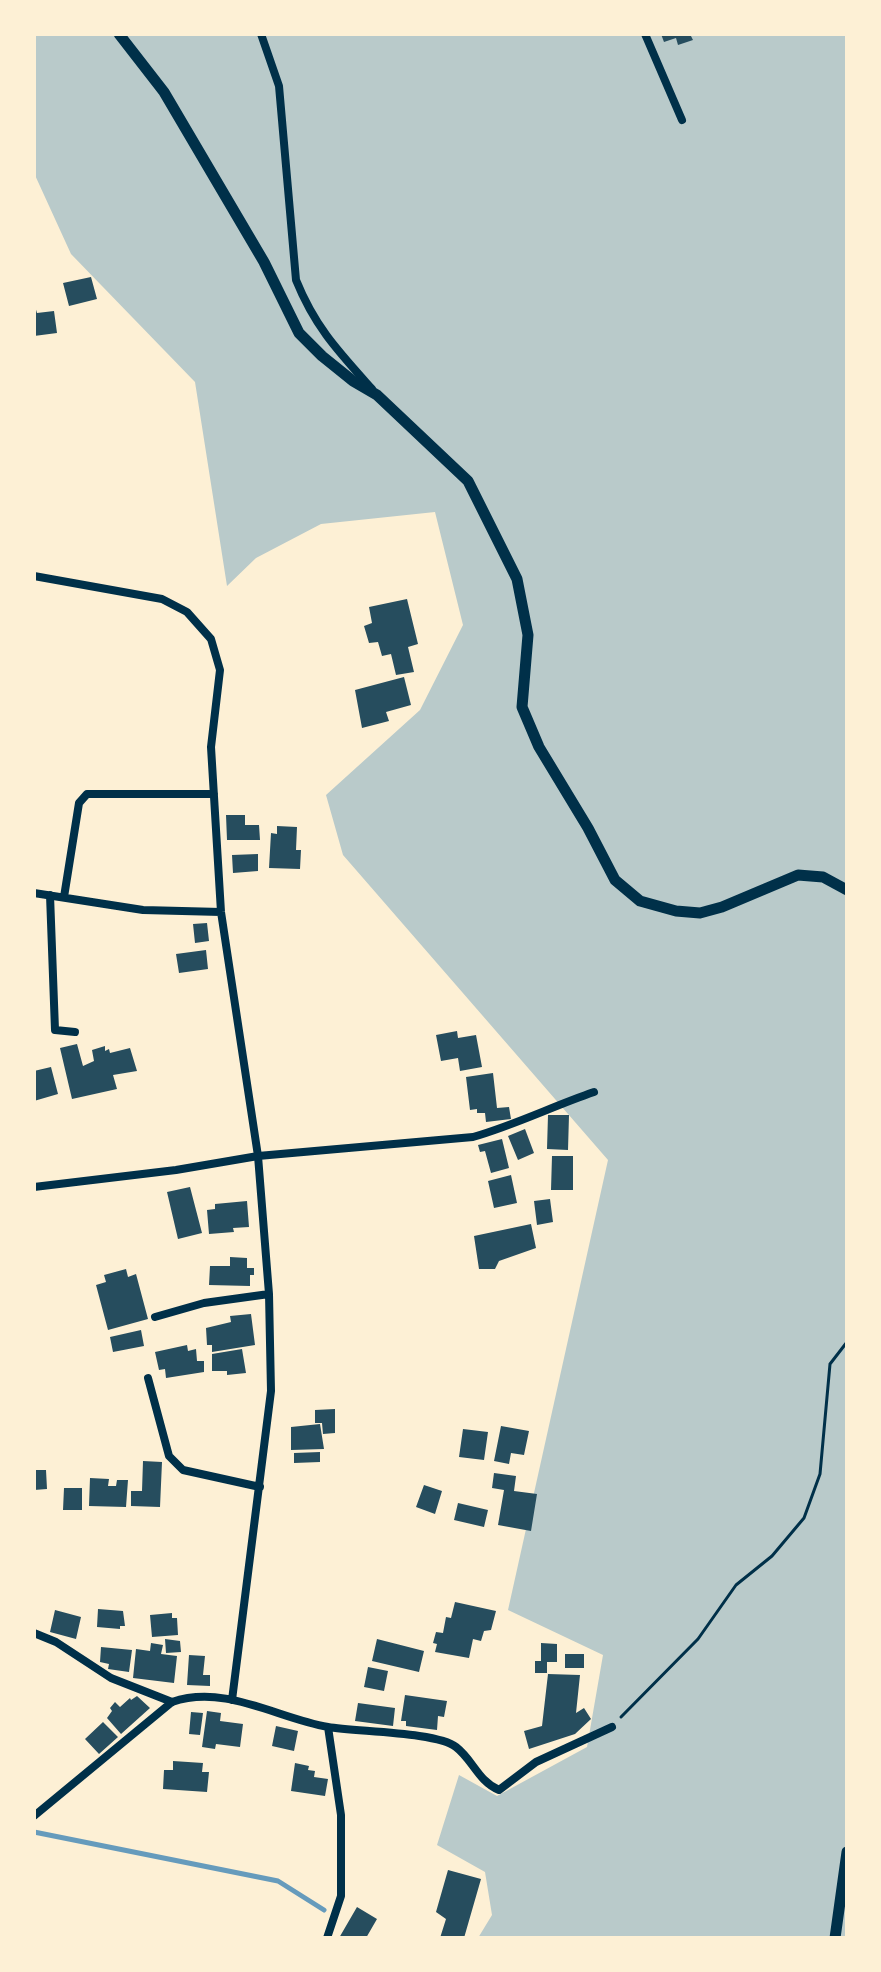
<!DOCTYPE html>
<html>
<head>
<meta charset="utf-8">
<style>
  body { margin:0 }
  #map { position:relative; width:881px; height:1972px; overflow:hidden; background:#fdf0d5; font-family:Montserrat,sans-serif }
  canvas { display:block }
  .frame { position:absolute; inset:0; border:36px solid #fdf0d5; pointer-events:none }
</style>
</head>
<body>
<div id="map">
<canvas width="881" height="1972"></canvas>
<div class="frame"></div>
</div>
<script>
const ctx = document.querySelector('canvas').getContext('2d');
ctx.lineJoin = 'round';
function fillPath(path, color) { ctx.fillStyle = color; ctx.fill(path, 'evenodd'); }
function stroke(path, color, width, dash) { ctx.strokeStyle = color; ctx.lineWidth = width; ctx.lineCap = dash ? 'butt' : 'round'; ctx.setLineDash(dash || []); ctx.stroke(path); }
fillPath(new Path2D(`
  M34,34H847V1938H478L492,1915L485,1872L437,1845L459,1775L497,1796L587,1747L603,1655L508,1610L608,1160L343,855L326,795L420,710L463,625L435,512L321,524L256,558L227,586L195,382L71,254L34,173Z`), '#b9caca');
stroke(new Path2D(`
  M34,1832L278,1881L324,1910`), '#669bbc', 5);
fillPath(new Path2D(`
  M661,34H690L693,40L678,45L676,38L664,42Z
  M91,277L97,299L69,306L63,283Z
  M34,303L37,313L54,311L57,333L34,336Z
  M407,599L418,644L408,647L414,672L396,675L391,654L382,656L378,642L369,643L364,626L372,623L369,607Z
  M404,677L411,705L386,712L389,721L362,728L355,690Z
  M226,815H245V825H259L260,840H227Z
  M277,826L297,827L296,850H301L300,869L269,868L271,833L277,834Z
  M258,854V871L233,873L232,855Z
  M207,923L209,941L195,943L193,924Z
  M206,950L208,969L179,973L176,954Z
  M457,1031L458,1038L476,1035L482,1067L460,1071L458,1058L441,1061L436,1035Z
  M77,1044L83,1066L94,1061L92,1050L105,1046V1051L109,1049L110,1053L130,1048L137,1071L113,1075L117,1089L72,1099L60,1048Z
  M51,1067L58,1094L34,1101V1071Z
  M493,1073L497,1108L509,1107L511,1119L486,1122L485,1113H477V1109L470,1110L466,1077Z
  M548,1115H569L568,1150L547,1149Z
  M525,1129L534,1153L518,1160L508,1136Z
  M502,1139L509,1168L491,1173L485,1151L480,1152L478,1145Z
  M552,1156H573V1190H551Z
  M511,1175L517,1203L494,1208L488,1181Z
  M190,1187L202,1233L178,1239L167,1192Z
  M550,1199L553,1222L537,1225L534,1201Z
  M247,1201L249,1227L233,1228L234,1232L209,1234L207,1210L215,1209V1204Z
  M531,1224L536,1248L499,1261L495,1269H479L474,1236Z
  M230,1257L247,1258V1268H254V1275H250V1286L209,1285L210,1266H230Z
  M126,1269L128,1277L136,1274L148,1319L108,1330L96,1285L106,1282L104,1275Z
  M251,1314L255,1345L212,1352V1345H207L206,1328L231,1322L230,1316Z
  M141,1330L144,1346L113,1352L110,1337Z
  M187,1345L188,1351L196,1349L197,1361H204V1372L166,1378L165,1369L159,1370L155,1352Z
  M242,1349L246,1373L227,1375V1371H212V1354Z
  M335,1409V1433L323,1434L322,1423H315V1410Z
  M320,1424L324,1449L291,1450V1427Z
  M501,1426L529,1431L524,1455L511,1453L509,1464L494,1461Z
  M463,1429L488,1432L484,1460L459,1457Z
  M320,1452V1462L294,1463V1453Z
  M143,1461L162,1462L160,1507L131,1506V1491H142Z
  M34,1470H46L47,1489L34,1490Z
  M494,1473L516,1476L514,1491L537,1494L531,1531L498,1525L504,1490L492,1488Z
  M90,1478L109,1479L108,1486H116L117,1480H128L126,1507L89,1506Z
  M424,1485L442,1491L435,1514L416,1507Z
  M64,1488H82V1510H63Z
  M458,1503L488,1510L484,1527L454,1520Z
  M455,1602L496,1611L491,1630L484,1631L481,1641L473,1639L469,1658L435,1652L437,1644L433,1643L436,1632L443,1633L446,1617L451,1618Z
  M98,1609L123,1611L125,1626H120V1629L97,1627Z
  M55,1610L81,1617L76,1639L50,1632Z
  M172,1613V1618H177L178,1635L152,1637L150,1615Z
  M165,1639L180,1641L181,1652L166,1653Z
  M377,1639L424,1651L419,1672L372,1661Z
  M151,1643L163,1645L161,1654L177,1656L174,1683L133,1678L136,1649L150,1651Z
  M541,1643L557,1644V1662H547V1673H535V1661H541Z
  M101,1647L132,1650L129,1672L108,1669L109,1664L100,1662Z
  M565,1654H584V1668H565Z
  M189,1655L205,1656L203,1675H210V1686L187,1685Z
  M368,1667L388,1671L384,1691L364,1687Z
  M548,1674L580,1675L576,1713L584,1708L591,1719L575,1734L529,1749L524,1731L542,1726Z
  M405,1695L447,1701L444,1717L438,1716L437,1730L406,1726V1721H401Z
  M137,1696L150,1708L121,1734L107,1718L112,1711L110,1708L115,1702L120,1707L130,1698L131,1700Z
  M358,1703L395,1708L393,1726L355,1721Z
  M207,1711L221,1713L220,1721L243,1724L240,1747L216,1744L215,1749L202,1747Z
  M191,1712L203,1713L200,1735L189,1734Z
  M103,1722L118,1737L99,1754L85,1739Z
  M276,1726L298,1731L294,1751L272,1746Z
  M173,1761L203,1763L202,1772H209L207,1792L163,1789L164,1770H173Z
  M295,1763L309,1766L308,1770L315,1771L314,1777L328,1779L325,1796L291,1791Z
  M448,1870L481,1879L464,1938H440L446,1919L436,1912Z
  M357,1907L377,1919L366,1938H339Z`), '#264d5e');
stroke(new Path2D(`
  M621,1717L698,1639L736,1585L772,1556L804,1518L820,1474L830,1364L847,1342`), '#003049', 3);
stroke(new Path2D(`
  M261,34L279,86L296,280C315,327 338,351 372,389
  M645,34L682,120
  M34,576L162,599L187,612L211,639L220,670L211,747L221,912L258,1156L269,1294L271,1391L232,1700
  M34,893L143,910L221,912
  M50,895L55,1030L75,1032
  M64,897L79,803L87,794H214
  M34,1187L176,1170L258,1156L473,1137C515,1125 553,1106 594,1092
  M155,1317L204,1303L269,1294
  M148,1378L169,1456L183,1470L260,1487
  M34,1633L56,1642L111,1678L172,1702
  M34,1816L172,1702C225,1684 277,1718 328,1727C356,1732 437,1732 456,1747C473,1760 478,1781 499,1790L536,1762L612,1727
  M327,1938L341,1896V1815L328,1727`), '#003049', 8);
stroke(new Path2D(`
  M119,34L164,92L264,262L299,333L322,356L353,381L377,395L468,481L517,579L528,635L522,707L539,747L588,828L615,880L640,901L676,911L700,913L722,907L798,875L823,877L847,890
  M835,1938L847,1852`), '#003049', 11);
</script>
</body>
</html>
